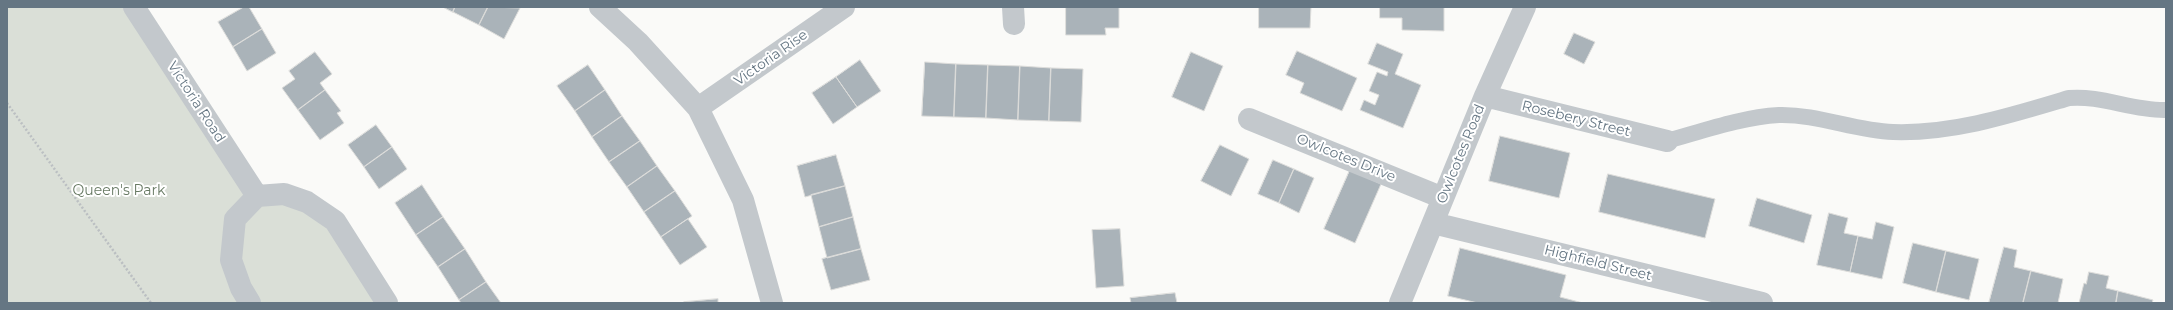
<!DOCTYPE html>
<html>
<head>
<meta charset="utf-8">
<style>
  body { margin:0 }
  #map { position:relative; width:2173px; height:310px; overflow:hidden; background:#fafaf8; font-family:Montserrat,sans-serif }
  canvas { display:block }
  .frame { position:absolute; inset:0; border:8px solid #657683; pointer-events:none }
</style>
</head>
<body>
<div id="map">
<canvas width="2173" height="310"></canvas>
<div class="frame"></div>
</div>
<script>
const ctx = document.querySelector('canvas').getContext('2d');
ctx.lineJoin = 'round';
function fillPath(path, color) { ctx.fillStyle = color; ctx.fill(path, 'evenodd'); }
function stroke(path, color, width, dash) { ctx.strokeStyle = color; ctx.lineWidth = width; ctx.lineCap = dash ? 'butt' : 'round'; ctx.setLineDash(dash || []); ctx.stroke(path); }
function drawText(font, color, halo, rows, align = 'center') {
  ctx.font = font + ' Montserrat,sans-serif'; ctx.lineWidth = 4; ctx.setLineDash([]); ctx.textBaseline = 'middle'; ctx.strokeStyle = halo; ctx.fillStyle = color; for (const [text, x, y, turn = 0] of rows) {
    ctx.save(); ctx.translate(x, y); ctx.rotate((+turn || 0) * Math.PI / 180); ctx.textAlign = isNaN(turn) ? turn : align; if (halo) ctx.strokeText(text, 0, 0); ctx.fillText(text, 0, 0); ctx.restore();
  }
}
fillPath(new Path2D(`
  M7,7H134L257,196L307,202L387,303H7Z`), '#dadfd7');
const building = new Path2D(`
  M244,7H249L262,29L233,47L218,22Z
  M443,7H455L453,12Z
  M455,7H488L479,25L453,12Z
  M488,7L520,8L504,39L479,25Z
  M1066,7H1119V28H1105L1106,35H1066Z
  M1259,7H1311L1310,28H1259Z
  M1380,7H1444V31L1402,30V18H1380Z
  M262,29L276,53L247,71L233,47Z
  M1574,33L1595,42L1584,64L1564,54Z
  M1377,43L1403,54L1395,74L1421,85L1403,128L1360,110L1364,100L1375,105L1379,95L1369,91L1377,72L1387,76L1388,72L1368,64Z
  M1297,51L1357,78L1342,111L1300,93L1304,83L1286,75Z
  M315,52L332,74L320,83L325,90L298,110L282,88L295,79L289,71Z
  M1191,52L1223,66L1204,111L1172,97Z
  M860,60L881,91L857,107L836,77Z
  M925,62L956,64L954,117L922,116Z
  M956,64L988,65L986,118L954,117Z
  M588,65L605,90L575,111L557,86Z
  M988,65L1020,66L1018,120L986,118Z
  M1020,66L1051,68L1049,121L1018,120Z
  M1051,68L1083,69L1081,122L1049,121Z
  M836,77L857,107L833,124L812,93Z
  M325,90L341,111L337,113L344,123L320,140L298,110Z
  M605,90L622,116L592,137L575,111Z
  M622,116L640,141L609,162L592,137Z
  M376,125L392,147L364,167L348,145Z
  M1500,136L1570,153L1559,198L1489,181Z
  M640,141L657,166L627,187L609,162Z
  M1220,145L1249,159L1231,196L1201,181Z
  M392,147L407,169L379,189L364,167Z
  M836,155L845,186L805,197L797,166Z
  M1273,160L1294,169L1279,203L1258,194Z
  M657,166L675,191L644,212L627,187Z
  M1294,169L1314,178L1299,213L1279,203Z
  M1350,170L1381,184L1355,243L1324,229Z
  M1608,174L1715,199L1705,238L1599,212Z
  M422,185L443,217L416,235L395,203Z
  M845,186L853,217L819,227L811,195Z
  M675,191L692,216L661,237L644,212Z
  M1757,198L1812,215L1804,243L1749,226Z
  M1829,213L1848,218L1844,233L1858,236L1850,272L1817,265Z
  M443,217L465,249L438,267L416,235Z
  M853,217L861,249L827,258L819,227Z
  M688,219L707,247L680,265L661,237Z
  M1876,222L1894,227L1882,279L1850,272L1858,236L1872,239Z
  M1120,229L1124,286L1096,288L1092,230Z
  M1913,243L1946,251L1936,292L1903,283Z
  M2004,247L2017,250L2014,267L2031,271L2023,303H1989Z
  M1460,248L1566,275L1560,297L1583,303H1478L1448,296Z
  M465,249L486,282L459,300L438,267Z
  M861,249L870,280L831,290L822,259Z
  M1946,251L1979,259L1969,300L1936,292Z
  M2031,271L2063,279L2058,303H2023Z
  M2089,272L2109,276L2106,288L2118,291L2116,303H2079L2084,283L2086,284Z
  M486,282L501,303H461L459,300Z
  M2118,291L2153,300L2152,303H2116Z
  M1175,293L1177,303H1131L1130,298Z
  M718,299V303H685L684,302Z`);
fillPath(building, '#aab3b9');
stroke(building, '#dcdcda', 1);
stroke(new Path2D(`
  M7,103L151,303`), '#bbbfc2', 2.5, [2, 2]);
stroke(new Path2D(`
  M1667,141C1703,131 1742,117 1779,115C1818,114 1855,131 1893,132C1953,134 2012,115 2069,98C2101,95 2133,111 2166,110`), '#c3c8cc', 16);
stroke(new Path2D(`
  M134,7L257,196
  M600,7L638,42L698,108L743,200L772,303
  M1013,7L1014,24
  M1485,96L1667,141
  M698,108L844,7
  M1249,119L1443,198
  M1433,223L1762,303
  M250,303L241,288L231,260L235,219L257,196L284,194L307,202L335,221L387,303
  M1400,303L1485,96L1525,7`), '#c3c8cc', 22);
drawText('14px', '#657683', '#fff', [
  ["Victoria Rise",771,58,-35],
  ["Victoria Road",196,102,57],
  ["Rosebery Street",1576,119,14],
  ["Owlcotes Road",1461,154,-68],
  ["Owlcotes Drive",1346,158,22],
  ["Highfield Street",1598,263,14]
]);
drawText('14px', '#687a64', '#fff', [
  ["Queen's Park",119,191]
]);
</script>
</body>
</html>
